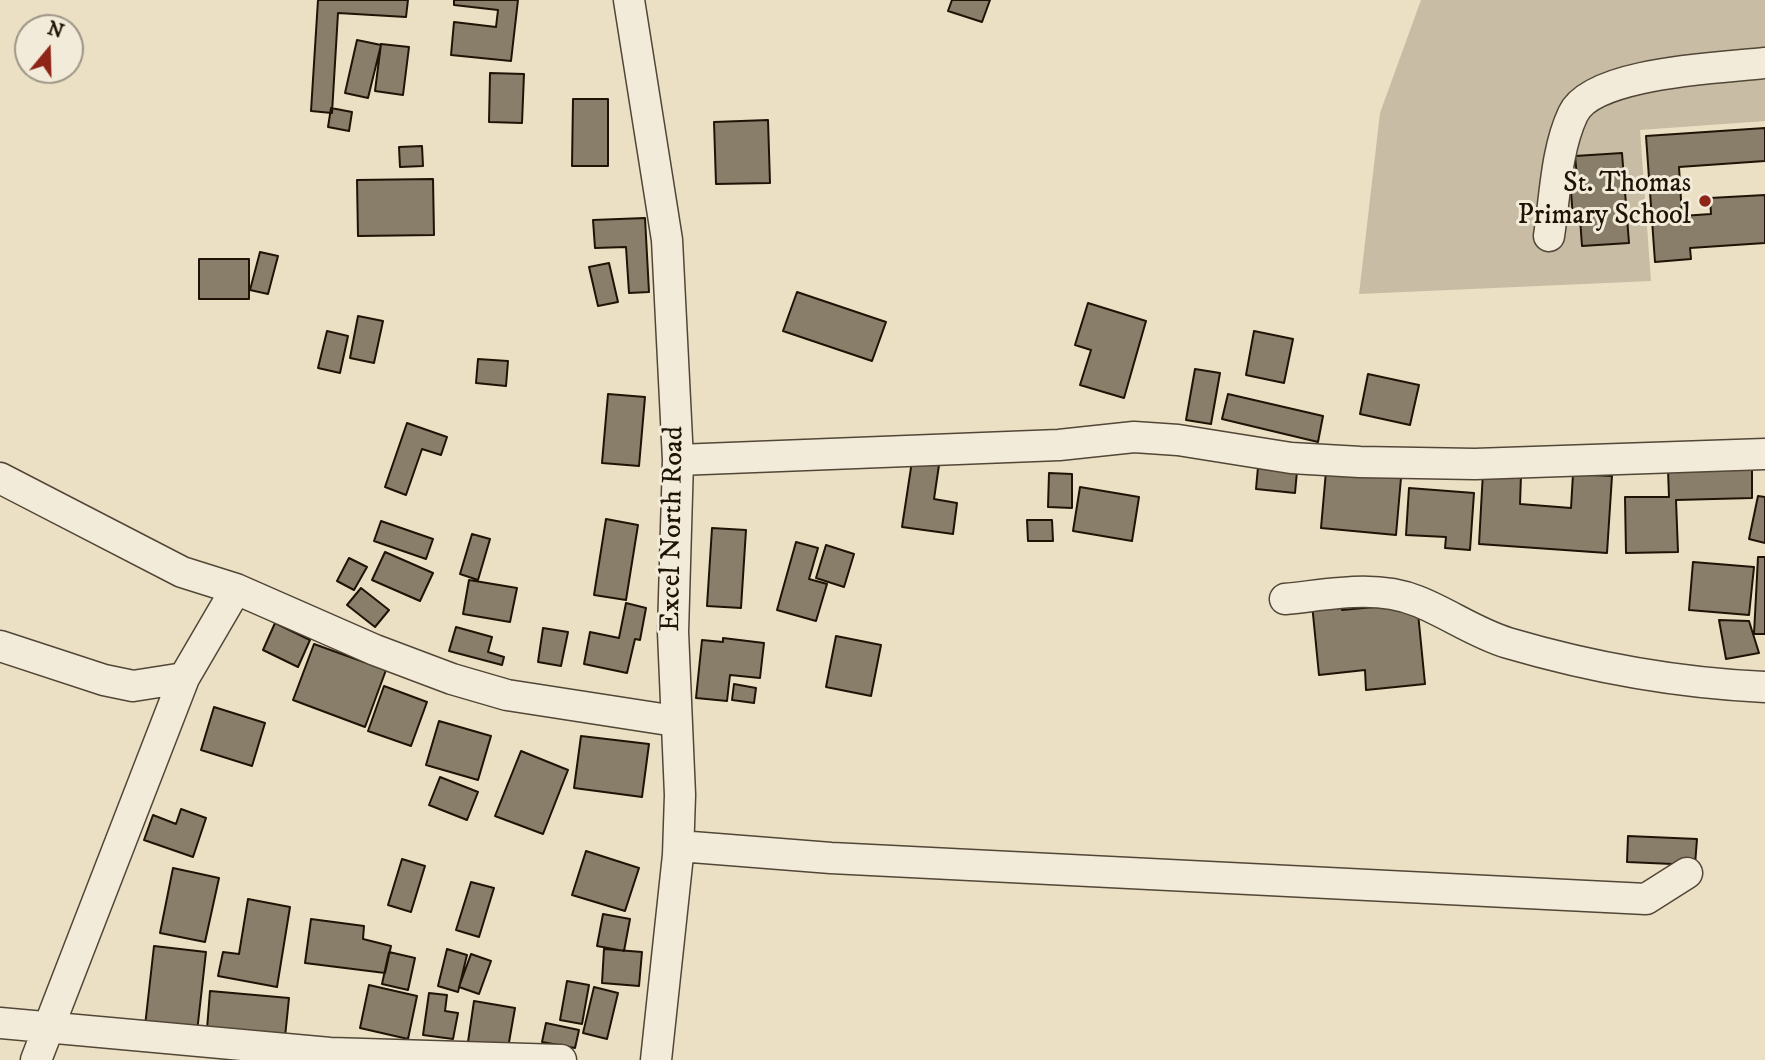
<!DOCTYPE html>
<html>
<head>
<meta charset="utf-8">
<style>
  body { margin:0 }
  #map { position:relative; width:1765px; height:1060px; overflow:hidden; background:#ebe0c4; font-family:"IM FELL DW Pica",serif }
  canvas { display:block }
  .north { position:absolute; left:14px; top:14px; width:70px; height:70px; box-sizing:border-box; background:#f2ebd9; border:2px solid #9e9585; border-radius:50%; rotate:19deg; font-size:19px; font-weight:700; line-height:28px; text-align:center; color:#1f1306 }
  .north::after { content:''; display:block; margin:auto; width:24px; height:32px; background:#8f2418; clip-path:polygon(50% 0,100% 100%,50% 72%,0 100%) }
</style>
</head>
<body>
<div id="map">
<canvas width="1765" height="1060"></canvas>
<div class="north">N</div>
</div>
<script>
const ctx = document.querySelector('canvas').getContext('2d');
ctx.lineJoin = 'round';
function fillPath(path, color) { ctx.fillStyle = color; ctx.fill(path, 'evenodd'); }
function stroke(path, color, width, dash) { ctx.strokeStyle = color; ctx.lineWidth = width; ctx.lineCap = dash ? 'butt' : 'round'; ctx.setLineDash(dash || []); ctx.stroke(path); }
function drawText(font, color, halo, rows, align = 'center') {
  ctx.font = font + ' "IM FELL DW Pica",serif'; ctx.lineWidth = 6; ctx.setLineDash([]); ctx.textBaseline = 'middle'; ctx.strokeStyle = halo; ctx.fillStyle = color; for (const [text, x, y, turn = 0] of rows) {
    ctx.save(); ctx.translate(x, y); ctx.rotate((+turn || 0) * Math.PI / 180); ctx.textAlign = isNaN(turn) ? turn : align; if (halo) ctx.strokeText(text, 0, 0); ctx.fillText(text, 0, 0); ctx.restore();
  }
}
fillPath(new Path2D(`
  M1421,0H1765V121L1640,130L1651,281L1359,294L1380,113Z`), '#c8bda4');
const building = new Path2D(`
  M318,0H408L406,17L338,13L332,113L311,111Z
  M454,0H518L511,61L451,55L454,22L496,27L498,10L454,5Z
  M952,0H990L982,22L948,11Z
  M357,40L381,45L368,98L345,93Z
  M381,44L409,47L403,95L375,91Z
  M490,73L524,74L522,123L489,122Z
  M573,99H608V166H572Z
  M331,108L352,112L349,131L328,127Z
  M768,120L770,183L716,184L714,122Z
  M1765,128V161L1679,167L1682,216L1711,214L1710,198L1765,195V243L1690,248L1691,259L1655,262L1646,136Z
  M422,146L423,166L400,167L399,147Z
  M1622,153L1629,243L1582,246L1580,218H1573L1570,178L1577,177L1575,156Z
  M433,179L434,235L358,236L357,180Z
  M645,218L649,292L629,293L626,247L595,248L593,220Z
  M260,252L278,256L268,294L250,290Z
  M199,259H249V299H199Z
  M609,263L618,302L598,306L589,267Z
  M797,292L886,322L872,361L783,331Z
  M1088,303L1146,321L1124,398L1080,385L1091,350L1075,345Z
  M358,316L383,321L374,363L350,358Z
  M327,331L348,336L340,373L318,368Z
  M1254,331L1293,339L1284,383L1246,375Z
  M478,359L508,361L506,386L476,383Z
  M1195,369L1220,373L1211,424L1186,420Z
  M1368,374L1419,385L1410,425L1360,414Z
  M608,394L645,397L639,466L602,463Z
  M1228,394L1323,416L1318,442L1222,419Z
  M407,423L447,437L441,455L422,449L406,495L385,487Z
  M912,461L939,465L934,499L957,503L953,534L902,527Z
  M1752,465V498L1676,500L1678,552L1626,553L1625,497H1669L1668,470Z
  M1258,467L1297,471L1295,493L1256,489Z
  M1326,471L1401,478L1396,535L1321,528Z
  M1483,472L1521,475L1520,504L1571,508L1573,474L1612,476L1607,553L1479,544Z
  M1049,473L1072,474V508L1048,507Z
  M1080,487L1139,497L1132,541L1073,531Z
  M1409,488L1474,493L1470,550L1445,548L1446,537L1406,535Z
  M1758,496L1765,497V543L1749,539Z
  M606,519L638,525L626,600L594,595Z
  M1027,520H1052L1053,541H1028Z
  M381,521L433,539L426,559L374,541Z
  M712,528L746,530L741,608L707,606Z
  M472,534L490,539L478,580L460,574Z
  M796,542L818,548L809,579L827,584L816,621L777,610Z
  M826,545L854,554L844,587L816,578Z
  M385,552L433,573L420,601L372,580Z
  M1758,557H1765V634H1754Z
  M349,558L367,567L354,590L337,581Z
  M1693,562L1754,567L1749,615L1689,610Z
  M469,580L517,588L510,622L463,614Z
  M361,588L389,610L375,627L347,605Z
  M1341,601L1342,610L1417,603L1425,684L1366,690L1365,670L1319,675L1312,604Z
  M626,603L646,608L640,640L635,639L627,673L584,664L590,632L619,638Z
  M1719,620L1749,621L1759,653L1726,659Z
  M275,623L310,640L298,667L263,650Z
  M456,627L492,637L488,652L504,657L502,665L449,651Z
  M543,628L568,632L561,666L538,662Z
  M836,636L881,645L871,696L826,687Z
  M723,638L764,643L760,678L730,675L727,701L696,698L702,640L723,642Z
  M314,644L386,670L365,727L293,700Z
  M734,684L756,688L754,703L732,700Z
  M384,686L427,702L411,746L368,731Z
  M214,707L265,723L252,766L201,750Z
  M439,721L491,736L478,780L426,765Z
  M581,736L649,744L642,797L574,788Z
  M521,751L568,770L543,834L495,816Z
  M440,777L478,792L467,820L429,805Z
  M181,809L206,818L193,857L144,840L153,815L176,824Z
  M1628,836L1697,839L1695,865L1627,862Z
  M586,851L639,868L625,911L572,895Z
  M402,859L425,866L411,912L388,905Z
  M173,868L219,878L205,942L160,933Z
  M471,882L494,888L479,937L456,930Z
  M248,899L290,907L277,987L218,976L223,952L239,954Z
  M603,914L630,919L624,951L597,946Z
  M311,919L364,926L363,939L391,946L385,973L305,963Z
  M154,946L206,952L197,1032L145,1026Z
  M447,949L467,955L458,992L438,986Z
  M604,949L642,952L639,986L602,983Z
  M389,952L415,958L408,990L382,984Z
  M471,954L491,961L479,994L459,987Z
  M567,981L589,985L582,1024L560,1020Z
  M369,985L417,996L408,1039L360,1028Z
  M594,987L618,993L607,1039L583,1033Z
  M210,991L289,998L285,1037L207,1029Z
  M429,993L447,995L445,1011L458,1013L453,1039L423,1035Z
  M474,1001L515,1008L508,1048L468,1042Z
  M546,1023L579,1030L575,1048L542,1042Z`);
fillPath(building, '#897e69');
stroke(building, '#1f1306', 2);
const minor = new Path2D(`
  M629,0L667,240L678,460L673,632L680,795L678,855L656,1060
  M1549,236C1555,197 1556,150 1573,114C1592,72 1721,68 1765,63
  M678,460L1059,445L1134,437L1178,440L1291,458L1360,462L1475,464L1765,454
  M0,478L182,572L236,589L375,650L452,679L507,695L675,721
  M1285,599C1327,595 1375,584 1417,601C1448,613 1475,633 1508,643C1593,668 1677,683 1765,687
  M0,646L104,680L133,686L184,678
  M679,846L831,858L1646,899L1687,873
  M0,1023L330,1053L561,1060
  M36,1060L184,678L236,589`);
stroke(minor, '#524636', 33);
stroke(minor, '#f2ebd9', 30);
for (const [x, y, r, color] of [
  [1705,201,7,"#8f2418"]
]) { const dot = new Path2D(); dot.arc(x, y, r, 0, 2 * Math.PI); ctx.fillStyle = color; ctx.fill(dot); stroke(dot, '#f2ebd9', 2.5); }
drawText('28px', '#1f1306', '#f2ebd9', [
  ["St. Thomas",1691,185],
  ["Primary School",1691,217]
], 'right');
drawText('28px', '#1f1306', '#f2ebd9', [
  ["Excel North Road",674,529,-89]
]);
</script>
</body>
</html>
